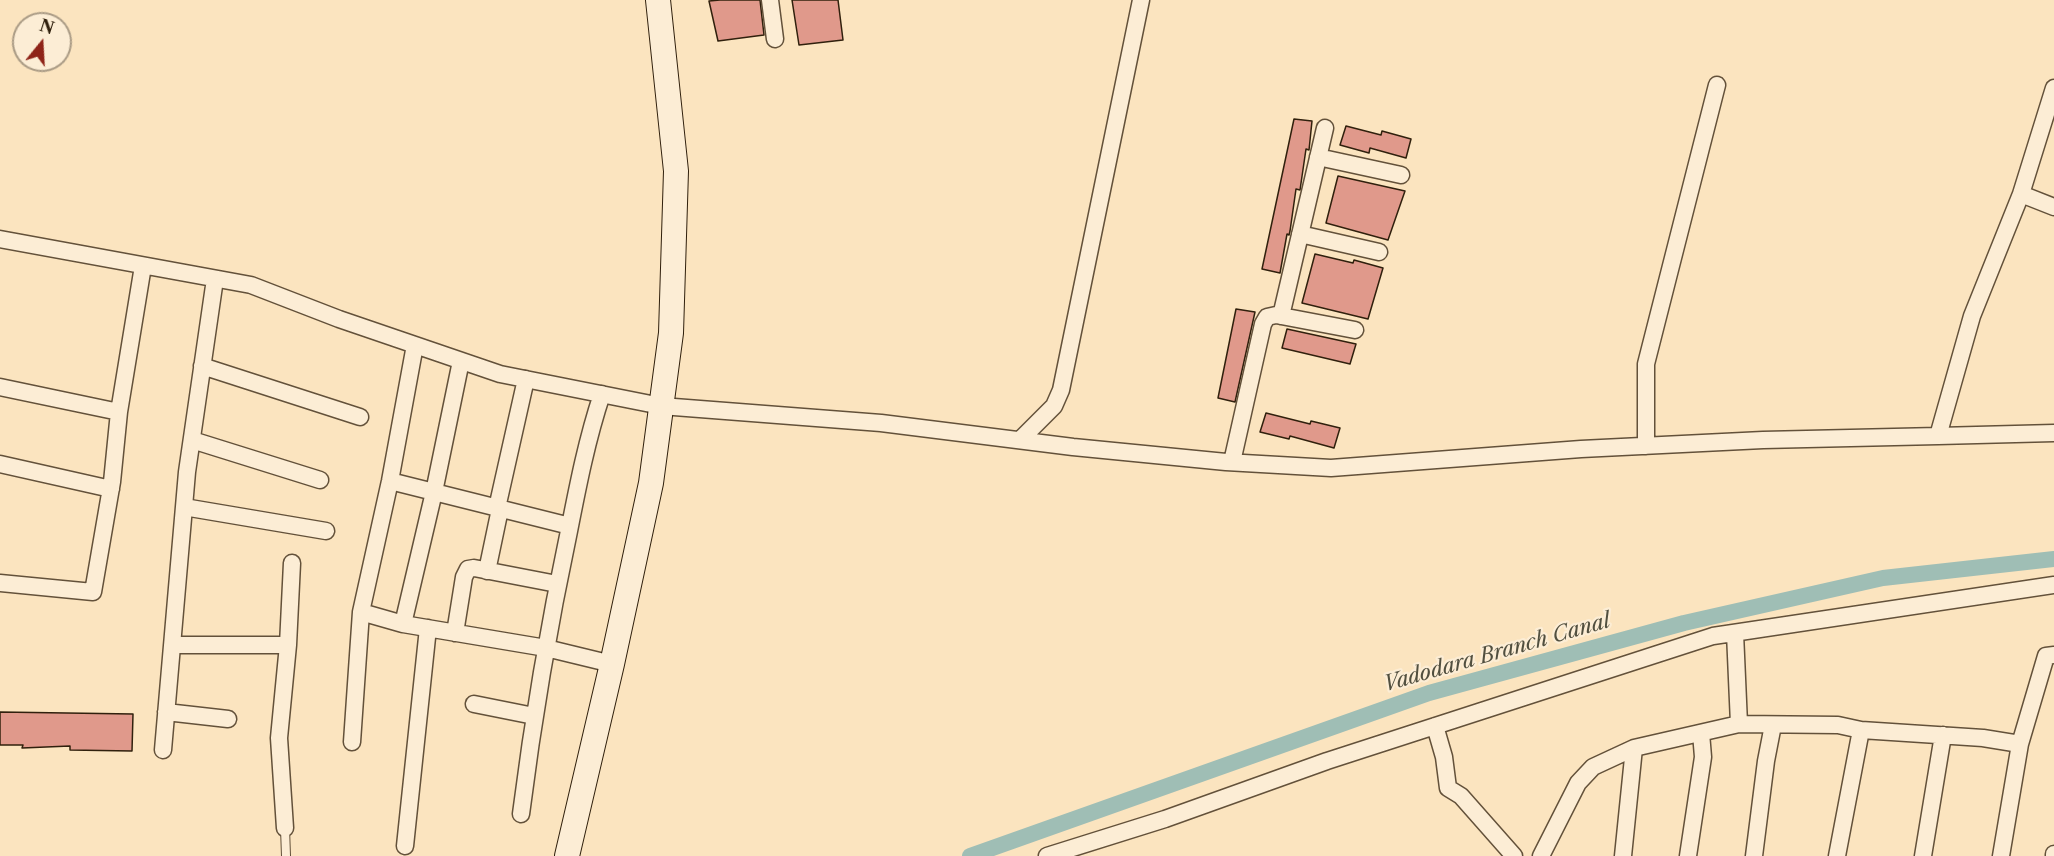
<!DOCTYPE html>
<html>
<head>
<meta charset="utf-8">
<style>
  body { margin:0 }
  #map { position:relative; width:2054px; height:856px; overflow:hidden; background:#fbe4bf; font-family:"Libre Caslon Text",serif }
  canvas { display:block }
  .north { position:absolute; left:12px; top:12px; width:60px; height:60px; box-sizing:border-box; background:#fcedd5; border:2px solid #aa9b85; border-radius:50%; rotate:18deg; font-size:16px; font-weight:700; line-height:24px; text-align:center; color:#30200d }
  .north::after { content:''; display:block; margin:auto; width:21px; height:27px; background:#8f2418; clip-path:polygon(50% 0,100% 100%,50% 72%,0 100%) }
</style>
</head>
<body>
<div id="map">
<canvas width="2054" height="856"></canvas>
<div class="north">N</div>
</div>
<script>
const ctx = document.querySelector('canvas').getContext('2d');
ctx.lineJoin = 'round';
function stroke(path, color, width, dash) { ctx.strokeStyle = color; ctx.lineWidth = width; ctx.lineCap = dash ? 'butt' : 'round'; ctx.setLineDash(dash || []); ctx.stroke(path); }
function fillPath(path, color) { ctx.fillStyle = color; ctx.fill(path, 'evenodd'); }
function drawText(font, color, halo, rows, align = 'center') {
  ctx.font = font + ' "Libre Caslon Text",serif'; ctx.lineWidth = 4.5; ctx.setLineDash([]); ctx.textBaseline = 'middle'; ctx.strokeStyle = halo; ctx.fillStyle = color; for (const [text, x, y, turn = 0] of rows) {
    ctx.save(); ctx.translate(x, y); ctx.rotate((+turn || 0) * Math.PI / 180); ctx.textAlign = isNaN(turn) ? turn : align; if (halo) ctx.strokeText(text, 0, 0); ctx.fillText(text, 0, 0); ctx.restore();
  }
}
stroke(new Path2D(`
  M970,856L1429,693L1684,623L1883,578L2054,559`), '#9fbeb5', 16);
const building = new Path2D(`
  M720,0H760L764,35L718,41L709,1Z
  M792,0H838L843,40L799,45Z
  M1294,119L1312,121L1309,150L1306,149L1300,190L1296,189L1290,231L1289,235L1287,234L1280,273L1262,269Z
  M1346,126L1381,135L1382,131L1411,139L1406,158L1370,148L1369,153L1340,145Z
  M1338,176L1405,191L1388,240L1326,223Z
  M1315,254L1353,263L1354,260L1383,268L1368,319L1302,303Z
  M1236,309L1255,312L1235,402L1218,398Z
  M1287,329L1356,344L1350,364L1282,348Z
  M1266,413L1310,424L1311,421L1340,428L1334,448L1290,436L1289,439L1260,432Z
  M0,712L133,714L132,751L70,750V746L22,748L23,745H0Z`);
fillPath(building, '#e0998b');
stroke(building, '#30200d', 1.5);
const lane = new Path2D(`
  M285,828L286,856`);
const street = new Path2D(`
  M770,0L775,39
  M1318,157L1401,175
  M2021,194L2054,88
  M1300,234L1379,252
  M0,239L251,285L339,319L500,374L661,406L881,423L1073,447L1226,462L1331,468L1581,449L1763,440L1938,436L1972,316L2021,194L2054,207
  M1281,316L1325,128
  M415,345L390,481L361,612L403,624L546,648L612,664
  M202,366L360,417
  M0,387L119,412L112,482L93,592L0,583
  M119,412L143,266
  M1938,436L2054,433
  M192,440L320,480
  M1020,440L1054,406L1061,390L1141,0
  M1646,446V364L1717,85
  M1232,462L1263,324L1267,317L1276,315L1355,330
  M0,464L111,489
  M390,481L570,526
  M184,507L326,531
  M497,508L526,379
  M487,571L500,509
  M403,624L434,492L461,361
  M455,633L464,577L468,569L474,568L557,584
  M172,645H288L292,563
  M474,704L534,716
  M166,712L228,719
  M1739,724L1838,725L1861,730L1983,738L2020,744L2046,656L2054,655
  M1435,726L1444,757L1448,788L1461,796L1514,856
  M352,742L361,612
  M163,750L187,472L215,279
  M521,814C533,719 549,625 569,531C578,485 587,439 602,394
  M285,828L279,738L288,645
  M405,846L428,628
  M1047,856L1165,819L1327,761L1713,636L2054,585
  M1541,856L1578,783L1593,767L1634,748L1739,724L1735,633
  M1623,856L1634,748
  M1688,856L1703,757L1701,733
  M1754,856L1766,761L1773,725
  M1837,856L1861,730
  M1923,856L1943,735
  M2001,856L2020,744
  M2054,856V854`);
const secondary = new Path2D(`
  M567,856L612,664L651,483L671,333L676,171L658,0`);
stroke(lane, '#63513a', 10);
stroke(street, '#63513a', 19);
stroke(secondary, '#30200d', 26);
stroke(lane, '#fcedd5', 8);
stroke(street, '#fcedd5', 16);
stroke(secondary, '#fcedd5', 24);
drawText('italic 21px', '#514f3f', '#fcedd5', [
  ["Vadodara Branch Canal",1497,653,-16]
]);
</script>
</body>
</html>
